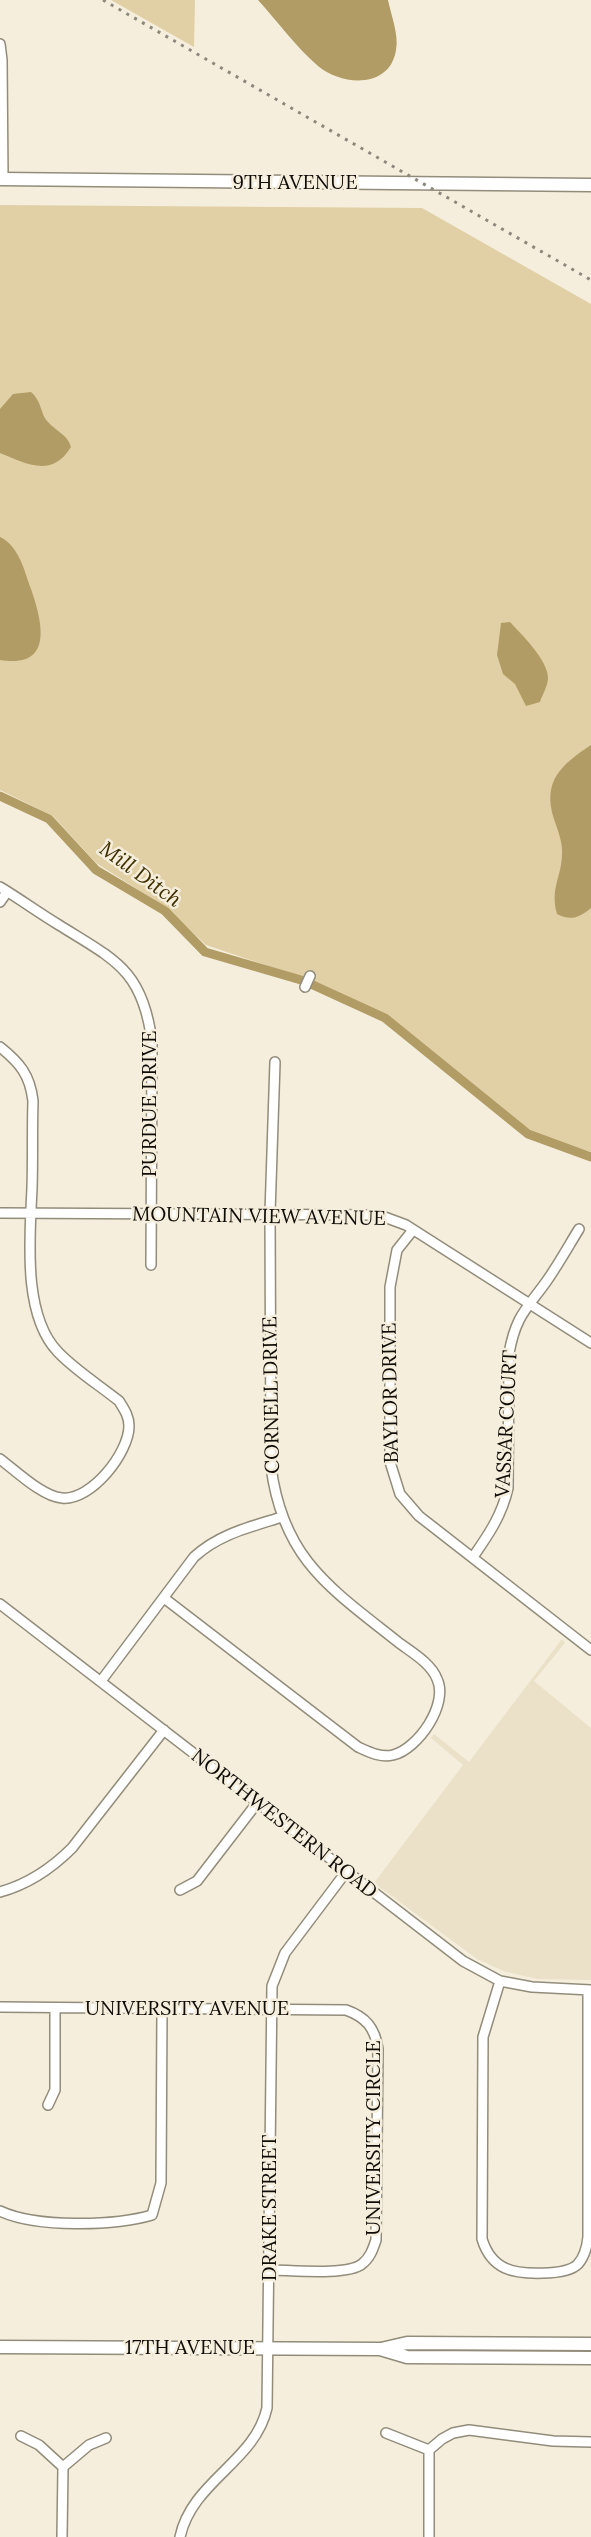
<!DOCTYPE html>
<html>
<head>
<meta charset="utf-8">
<style>
  body { margin:0 }
  canvas { display:block; background:#f5eedc }
</style>
</head>
<body>
<canvas width="591" height="2537"></canvas>
<script>
const ctx = document.querySelector('canvas').getContext('2d');
ctx.lineJoin = 'round';
function fillPath(path, color) { ctx.fillStyle = color; ctx.fill(path, 'evenodd'); }
function stroke(path, color, width, dash) { ctx.strokeStyle = color; ctx.lineWidth = width; ctx.lineCap = dash ? 'butt' : 'round'; ctx.setLineDash(dash || []); ctx.stroke(path); }
function drawText(font, color, halo, rows, align = 'center') {
  ctx.font = font + ' Lora,serif'; ctx.lineWidth = 5; ctx.setLineDash([]); ctx.textBaseline = 'middle'; ctx.strokeStyle = halo; ctx.fillStyle = color; for (const [text, x, y, turn = 0] of rows) {
    ctx.save(); ctx.translate(x, y); ctx.rotate((+turn || 0) * Math.PI / 180); ctx.textAlign = isNaN(turn) ? turn : align; if (halo) ctx.strokeText(text, 0, 0); ctx.fillText(text, 0, 0); ctx.restore();
  }
}
fillPath(new Path2D(`
  M562,1639L565,1643L534,1681L591,1728V1980L537,1979L503,1971L477,1959L374,1883L463,1765L431,1738L434,1734L469,1762Z`), '#ebe1c8');
fillPath(new Path2D(`
  M111,0H195L194,47Z
  M0,205L422,208L591,304V1152L530,1131L390,1017L321,984L206,945L164,906L96,863L53,816L0,790Z`), '#e1d0a6');
fillPath(new Path2D(`
  M258,0H388C391,15 399,35 396,50C390,89 342,86 318,66C296,47 277,21 258,0Z
  M31,392C43,403 40,414 48,422C57,432 67,434 71,447C52,478 27,464 0,453V409L13,394Z
  M0,537C19,546 24,570 31,589C42,621 55,669 0,660Z
  M510,622C522,635 548,660 548,678C548,686 542,695 540,702L526,706L515,684L503,674L497,655L501,623Z
  M591,745V908C579,918 571,921 557,914C550,888 561,879 562,855C563,843 558,831 554,819C542,781 561,765 591,745Z`), '#b29c65');
stroke(new Path2D(`
  M0,796L49,819L96,870L165,911L205,952L301,980
  M313,985L385,1018L528,1134L591,1157`), '#b29c65', 9);
const minor = new Path2D(`
  M0,44L2,60L3,179
  M0,887C20,899 39,913 59,925C115,960 143,970 152,1042L151,1265
  M0,902L7,892
  M305,987L310,976
  M0,1047C20,1063 30,1075 33,1101C32,1130 33,1159 32,1188C30,1236 22,1315 58,1352C75,1370 99,1385 119,1401C124,1409 129,1416 129,1426C129,1453 91,1501 62,1498C43,1497 16,1471 0,1459
  M0,1213L379,1215L406,1225L591,1343
  M413,1230L397,1250L390,1287V1462L400,1494L419,1516L591,1650
  M473,1557C489,1534 502,1515 508,1488L509,1353C516,1316 525,1311 546,1282C558,1265 568,1247 579,1229
  M164,1598L358,1747C369,1752 381,1758 393,1755C418,1749 449,1704 437,1679C431,1663 411,1652 398,1642C330,1588 283,1559 271,1467L270,1213L275,1062
  M0,1604L463,1961L500,1981L532,1987L591,1990
  M101,1681L194,1557C219,1534 250,1527 282,1517
  M180,1890L197,1881L257,1803
  M0,1892C29,1884 51,1869 72,1848L164,1730
  M500,1981L483,2037L482,2239C486,2252 492,2262 505,2268C519,2275 567,2276 578,2264C585,2256 587,2247 588,2237V1990
  M0,2007L346,2010C366,2017 375,2028 378,2049L376,2240C373,2249 370,2258 362,2264C347,2276 290,2270 270,2270
  M48,2105L55,2090V2008
  M0,2211C36,2228 115,2226 152,2215L161,2183L162,2010
  M386,2433L429,2450L442,2439L453,2433L469,2430L553,2441L591,2442
  M21,2436L39,2445L63,2467
  M62,2537L63,2467L89,2445L106,2438
  M180,2537C192,2481 255,2462 267,2408L272,1986L285,1953L346,1872
  M429,2537V2450`);
const major = new Path2D(`
  M0,179L591,185
  M0,2347L380,2349L407,2357L591,2358
  M381,2349L407,2343L591,2344`);
stroke(minor, '#928c7b', 12);
stroke(major, '#928c7b', 15);
stroke(minor, '#fff', 9);
stroke(major, '#fff', 12);
stroke(new Path2D(`
  M103,0L591,280`), '#8d887c', 3, [3, 6]);
drawText('20px', '#0f0c07', '#f5eedc', [
  ["9TH AVENUE",295,183],
  ["PURDUE DRIVE",150,1104,-90],
  ["MOUNTAIN VIEW AVENUE",259,1217,1],
  ["BAYLOR DRIVE",391,1393,-91],
  ["CORNELL DRIVE",272,1395,-91],
  ["VASSAR COURT",507,1424,-87],
  ["NORTHWESTERN ROAD",284,1824,38],
  ["UNIVERSITY AVENUE",187,2009],
  ["UNIVERSITY CIRCLE",374,2138,-90],
  ["DRAKE STREET",270,2208,-90],
  ["17TH AVENUE",190,2348]
]);
drawText('italic 21px', '#3e2e00', '#f5eedc', [
  ["Mill Ditch",140,875,36]
]);
</script>
</body>
</html>
